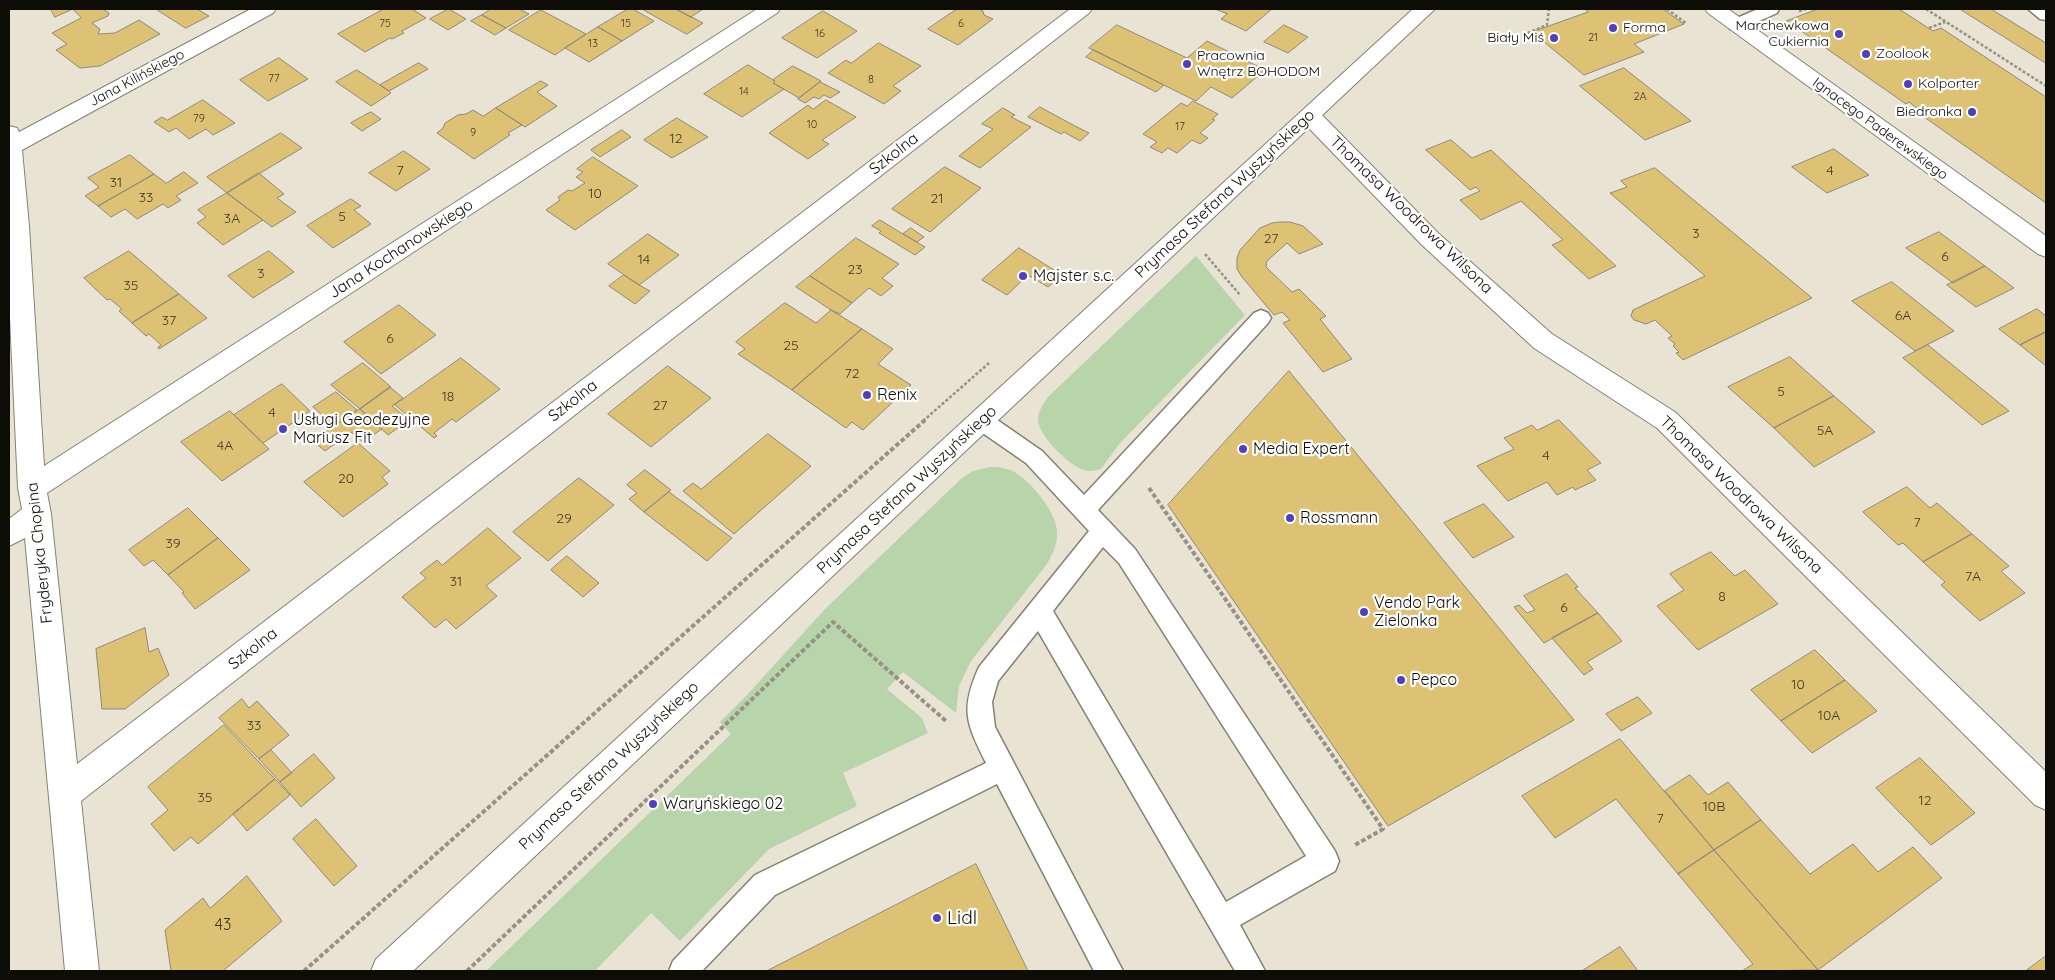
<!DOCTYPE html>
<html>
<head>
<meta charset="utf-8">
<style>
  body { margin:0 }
  #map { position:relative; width:2055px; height:980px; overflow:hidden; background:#e9e3d3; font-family:Quicksand,sans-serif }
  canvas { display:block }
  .frame { position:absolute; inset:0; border:10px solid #0e0c07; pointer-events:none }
</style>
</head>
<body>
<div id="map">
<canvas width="2055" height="980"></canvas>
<div class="frame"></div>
</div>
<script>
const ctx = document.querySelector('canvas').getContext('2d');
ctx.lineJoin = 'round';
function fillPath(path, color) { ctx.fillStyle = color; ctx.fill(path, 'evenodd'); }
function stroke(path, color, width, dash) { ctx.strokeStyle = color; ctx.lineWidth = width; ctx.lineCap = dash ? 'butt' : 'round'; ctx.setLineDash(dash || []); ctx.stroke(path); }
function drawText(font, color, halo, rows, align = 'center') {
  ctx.font = font + ' Quicksand,sans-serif'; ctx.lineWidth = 4.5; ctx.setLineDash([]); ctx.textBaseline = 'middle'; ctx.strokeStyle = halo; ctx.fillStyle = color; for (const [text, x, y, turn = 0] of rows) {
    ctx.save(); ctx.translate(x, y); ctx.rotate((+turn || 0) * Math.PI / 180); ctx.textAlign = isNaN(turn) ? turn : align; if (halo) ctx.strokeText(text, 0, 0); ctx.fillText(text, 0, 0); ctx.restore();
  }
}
fillPath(new Path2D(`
  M1196,256L1245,315L1120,443L1101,469C1097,470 1093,471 1089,471C1073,471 1036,434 1038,418C1039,410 1044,403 1048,397Z
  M990,467C999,467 1008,468 1016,473C1032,483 1056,512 1057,531C1058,543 1053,553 1047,564L971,661L959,686L956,713L903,672L887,689L922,718L928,733L843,773L857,806L769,849L680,941L651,913L595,971H486L731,734L720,722L747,695L824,610L962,478L973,471Z`), '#b8d4aa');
const building = new Path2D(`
  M51,9H73L55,17Z
  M73,9H103L109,13L108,16L92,23L100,29L98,34L115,33L139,20L160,34L100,66L80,68L56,50L67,44L52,33L81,18Z
  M156,9H197L209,16L186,28Z
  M384,9H412L426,18L402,31L404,33L392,39L390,38L365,52L338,34Z
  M449,9L466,19L448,30L430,19Z
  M491,9H519L529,14L506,28L482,15Z
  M628,9H633L654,21L622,41L598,27Z
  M642,9H676L703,23L687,34Z
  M676,9H703L691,17Z
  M957,9H979L983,11L984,15L993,19L958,45L928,29Z
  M1215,9H1272L1246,31L1221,19L1227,14Z
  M1585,9H1663L1684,24L1634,44L1644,52L1584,75L1532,32L1588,12Z
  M1818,9H1899L1933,31L1941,28L2046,97V203L1917,112L1921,111L1914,106L1909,102L1906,104L1787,21Z
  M1960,9H1991L2046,43V63Z
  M541,10L586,34L555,55L509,30Z
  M823,11L857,31L817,58L782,38Z
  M482,15L506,28L495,35L471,21Z
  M1117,25L1187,58L1207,41L1265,70L1232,98L1211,87L1196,101L1089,48Z
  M1284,25L1308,37L1288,53L1264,42Z
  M598,27L622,41L589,62L565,48Z
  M879,43L921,66L893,86L901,91L884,104L828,73L846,60L851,63Z
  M1094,50L1164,85L1156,92L1086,57Z
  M279,58L308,79L268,101L240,80Z
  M419,63L428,69L389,91L380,85Z
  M748,65L775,81L773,83L784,89L742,117L704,94Z
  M793,66L821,81L799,98L773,83L775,81L773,80Z
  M1624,68L1691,121L1645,140L1580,86Z
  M357,70L389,91L391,93L371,106L336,82Z
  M541,81L548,85L537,92L557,106L525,127L496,108Z
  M820,82L840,92L830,98L824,95L819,99L814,97L805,103L798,99Z
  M203,100L235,123L213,135L206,129L189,139L176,128L169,132L154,122L162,117L167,120Z
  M826,100L856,117L822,140L829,144L808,159L769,133L808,105L813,109Z
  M1193,101L1218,114L1212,119L1215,120L1200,133L1208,138L1200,144L1192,140L1177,153L1168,148L1162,153L1150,147L1157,142L1143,134L1181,103L1187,106Z
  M1040,107L1073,125L1089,133L1080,141L1064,132L1061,134L1028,117Z
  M496,108L522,125L508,133L510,135L474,159L437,133L443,128L445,123L458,115L466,114L473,110L483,116Z
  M1003,108L1015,115L1011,117L1031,127L980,168L959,156L993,129L982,124Z
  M371,112L381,119L362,131L351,123Z
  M677,118L708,137L672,158L644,140Z
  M622,130L631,137L600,157L591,150Z
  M281,133L302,148L227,193L207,177Z
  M1451,140L1472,158L1491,150L1616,266L1589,279L1552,245L1563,240L1521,201L1481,220L1460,200L1480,191L1476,187L1470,190L1426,150Z
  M1834,149L1869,175L1827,193L1792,167Z
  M404,151L430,169L396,191L369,173Z
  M130,155L154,174L98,206L85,196L99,187L88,178Z
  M593,157L638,186L575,230L546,210L560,200L558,197L568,190L572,191L585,183L576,177L583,172L577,169Z
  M945,167L981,188L930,232L892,209Z
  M1655,168L1812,298L1683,360L1676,353L1679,352L1673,346L1675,344L1668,338L1672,336L1655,320L1646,324L1634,320L1631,316L1633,310L1705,276L1610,193L1627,187L1621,181Z
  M184,172L198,183L176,196L181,200L168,208L163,204L137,219L125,209L111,217L98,206L154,174L166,183Z
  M259,173L284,194L277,198L296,212L272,227L227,193Z
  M227,193L263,220L223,245L197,223L206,217L198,210Z
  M351,199L361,206L354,210L371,224L333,248L307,226Z
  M880,220L903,234L925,247L915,255L879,233L881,231L872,226Z
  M1280,222H1290L1303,226L1323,244L1299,254L1287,243L1267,261L1266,267L1292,292L1299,289L1326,316L1320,319L1352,359L1323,372L1283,323L1290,320L1282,312L1274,315L1242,277L1237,269V258L1240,250L1260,228L1272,223Z
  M911,228L924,237L917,242L903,234Z
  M1939,232L1985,266L1953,283L1906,248Z
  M648,234L679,255L639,285L608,264Z
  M856,238L899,264L882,278L893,286L881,296L869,288L852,303L810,276Z
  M1019,248L1062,275L1048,287L1028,275L1007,295L982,280Z
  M129,251L179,294L132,323L119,311L122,309L110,299L107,300L84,278Z
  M269,251L294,272L253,298L228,276Z
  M1985,266L2014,288L1976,307L1947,285Z
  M624,275L639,285L650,291L635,304L609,286Z
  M810,276L852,303L840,314L831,310L796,287Z
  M1892,282L1954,331L1915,351L1852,301Z
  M179,294L207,318L159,349L158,347L161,345L149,334L146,336L132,323Z
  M785,303L816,323L831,310L862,329L792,390L738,354L745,349L736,342Z
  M399,305L436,335L381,374L344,342Z
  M2037,309L2046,316V332L2020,345L1999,329Z
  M862,329L893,349L878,364L911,385L863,430L852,422L846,428L792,390Z
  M2046,332V366L2020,345Z
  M1928,345L2009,411L1982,425L1903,358Z
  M1790,357L1834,396L1774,428L1728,387Z
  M461,358L500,389L456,422L452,419L434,433L437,436L434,438L395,405Z
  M363,363L391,387L360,409L331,385Z
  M668,366L711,398L651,447L608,414Z
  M1289,371L1574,720L1388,826L1168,505Z
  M282,384L310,411L263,443L234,415Z
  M390,387L403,398L392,406L409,420L388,435L360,409Z
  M336,392L357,410L334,426L313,407Z
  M1834,396L1875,432L1814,467L1774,428Z
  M360,409L382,429L363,442L351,432L325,451L313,441Z
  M230,411L269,449L222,481L181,442Z
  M1559,420L1601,463L1587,470L1596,480L1575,490L1573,487L1557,495L1547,482L1508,501L1477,466L1514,449L1504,438L1532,425L1537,430Z
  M768,434L811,466L734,534L683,491L693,483L701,489Z
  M358,443L390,471L382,477L388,484L343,517L304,482Z
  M645,470L671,490L644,512L629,499L637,493L627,485Z
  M579,478L614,505L548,561L513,532Z
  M1907,487L1930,508L1937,503L1972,534L1923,562L1903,543L1898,545L1863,512Z
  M669,492L732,538L707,561L644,512Z
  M1484,504L1514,537L1473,558L1444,523Z
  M188,508L218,538L168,575L153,560L144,566L129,550Z
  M488,528L521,558L486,586L497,596L456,629L446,619L435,628L402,597L426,578L420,573L437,560L442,565Z
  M1972,534L2009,566L2001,571L2025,593L1980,621L1941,585L1945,582L1923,562Z
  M218,538L250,570L195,609L182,593L184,592L168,575Z
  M1711,552L1735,576L1745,570L1778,604L1698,650L1657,606L1684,590L1670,574Z
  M567,556L599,583L583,597L551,570Z
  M1567,574L1578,587L1575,588L1598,613L1544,643L1514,607L1519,605L1527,613L1535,610L1524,596Z
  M1598,613L1622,641L1587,662L1593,669L1584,675L1552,638Z
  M145,628L149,652L158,648L169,675L125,709H102L96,649Z
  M1815,650L1845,680L1781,721L1751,690Z
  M1845,680L1877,711L1812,753L1781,721Z
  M1638,697L1652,713L1621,731L1606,714Z
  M242,699L249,708L257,701L289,735L259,759L219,718Z
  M224,725L275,779L198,844L191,837L174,851L151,824L168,810L148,787Z
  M1620,739L1714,850L1678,874L1616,799L1555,838L1522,796Z
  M271,750L292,773L280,782L259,759Z
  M314,754L335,778L301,807L280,782Z
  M1920,758L1975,813L1931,845L1876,788Z
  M1690,775L1708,795L1728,782L1761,820L1714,850L1665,791Z
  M275,779L290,795L247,831L233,814Z
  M316,819L357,866L334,886L293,839Z
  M1761,820L1810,874L1853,844L1878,872L1913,847L1942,878L1818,970L1714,850Z
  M1714,850L1818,970L1742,971L1753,964L1678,874Z
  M976,864L1028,971H767Z
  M247,876L282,921L223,971H171L165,930L203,898L210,908Z
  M1620,947L1638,971H1582Z
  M2046,956V971L2027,970Z`);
fillPath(building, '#ddc174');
stroke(building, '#8e897a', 1);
const lane = new Path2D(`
  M1758,9H1779L1777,13L1742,29H1730L1728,25L1730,21Z
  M2028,9H2046V20L2040,19Z
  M1261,310L1268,313L1271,318L1268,323L1098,510L1135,549L1335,851L1339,861L1335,871L1240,925L1265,971H1235L1038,631L998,681L992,702L995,727L1123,971H1094L997,784L775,895L702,971H669L673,961L755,875L986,763C966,723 960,709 979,667L1089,531L1026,463L974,427L971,421L974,415L982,412L990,415L1042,451L1084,495L1254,313ZM1103,547L1119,563L1306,856L1226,902L1053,611Z`);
const street = new Path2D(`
  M251,9H276L273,13L22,150L29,226L44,466L757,9H780L777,13L47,493L51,514L77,764L1070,9H1092L1089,13L81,801L99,971H65L25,538L9,546V519L22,509L18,488L9,296V126L17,128L19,132Z
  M1705,9H1728L2046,236V257L2038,254L1708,13Z
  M1310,109L1318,111L1438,233L1552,334L1675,412L2046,772V810L2035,805L1657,428L1534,348L1422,245L1302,121L1299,116L1302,111Z`);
const secondary = new Path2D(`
  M1413,9H1435L413,971H371L376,959Z`);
stroke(lane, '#868072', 3);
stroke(street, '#868072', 2);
stroke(secondary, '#868072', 2);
stroke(new Path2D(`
  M1667,9L1687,24
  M1926,9L2046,86
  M1799,11L1806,9
  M1929,28L1945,22
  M1523,35L1547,25L1549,9
  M1205,254L1240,295
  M923,421L989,363`), '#959185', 2.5, [3, 2]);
stroke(new Path2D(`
  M1149,488L1383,829L1355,845
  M304,971L925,420
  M467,971L833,622L946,721`), '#959185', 4, [4.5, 2.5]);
fillPath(lane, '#fff');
fillPath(street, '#fff');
fillPath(secondary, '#fff');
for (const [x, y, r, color] of [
  [1613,28,5,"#5240b7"],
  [1839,34,5,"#5240b7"],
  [1554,38,5,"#5240b7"],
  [1866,54,5,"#5240b7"],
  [1187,64,5,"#5240b7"],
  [1908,84,5,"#5240b7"],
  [1972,112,5,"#5240b7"],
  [1023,276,5,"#5240b7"],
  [867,395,5,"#5240b7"],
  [283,429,5,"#5240b7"],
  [1243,449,5,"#5240b7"],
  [1290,518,5,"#5240b7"],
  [1364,612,5,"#5240b7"],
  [1401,680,5,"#5240b7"],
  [653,804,5,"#5240b7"],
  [937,918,5,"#5240b7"]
]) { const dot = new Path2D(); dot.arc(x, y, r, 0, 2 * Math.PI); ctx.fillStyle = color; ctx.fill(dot); stroke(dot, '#fff', 2); }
drawText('11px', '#423922', null, [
  ["75",385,24],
  ["15",626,24],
  ["6",961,24],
  ["16",820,34],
  ["21",1593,38],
  ["13",593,44],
  ["77",274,79],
  ["8",871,80],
  ["14",744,92],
  ["2A",1640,97],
  ["79",199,119],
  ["10",812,125],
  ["17",1180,127],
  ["9",473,133]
]);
drawText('14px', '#0e0c07', '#fff', [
  ["Marchewkowa",1829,26,"right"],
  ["Cukiernia",1829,42,"right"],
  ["Forma",1623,28],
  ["Biały Miś",1544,38,"right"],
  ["Zoolook",1876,54],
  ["Pracownia",1197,56],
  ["Wnętrz BOHODOM",1197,72],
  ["Kolporter",1918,84],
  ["Biedronka",1962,112,"right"]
], 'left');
drawText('14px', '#0e0c07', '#fff', [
  ["Jana Kilińskiego",137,78,-28],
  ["Ignacego Paderewskiego",1880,129,36]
]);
drawText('14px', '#423922', null, [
  ["12",676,139],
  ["7",400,171],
  ["4",1830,171],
  ["31",116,183],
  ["10",595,194],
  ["33",146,198],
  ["21",937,199],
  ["5",342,217],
  ["3A",232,219],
  ["3",1696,234],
  ["27",1271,239],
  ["6",1945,257],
  ["14",644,260],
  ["23",855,270],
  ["3",261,274],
  ["35",131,286],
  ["6A",1903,316],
  ["37",169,321],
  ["6",390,339],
  ["25",791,346],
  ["72",852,374],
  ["5",1781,392],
  ["18",448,397],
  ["27",660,406],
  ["4",272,413],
  ["5A",1825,431],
  ["4A",225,446],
  ["4",1546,456],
  ["20",346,479],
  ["29",564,519],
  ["7",1917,523],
  ["39",173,544],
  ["7A",1973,577],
  ["31",456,582],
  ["8",1722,597],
  ["6",1564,608],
  ["10",1798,685],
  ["10A",1829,716],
  ["33",254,726],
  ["35",205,798],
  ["12",1925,801],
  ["10B",1714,807],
  ["7",1660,819]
]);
drawText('16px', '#0e0c07', '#fff', [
  ["Szkolna",894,154,-38],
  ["Prymasa Stefana Wyszyńskiego",1225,194,-43],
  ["Thomasa Woodrowa Wilsona",1411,215,44],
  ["Jana Kochanowskiego",401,249,-33],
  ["Szkolna",573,401,-38],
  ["Prymasa Stefana Wyszyńskiego",907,490,-43],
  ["Thomasa Woodrowa Wilsona",1741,495,44],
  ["Fryderyka Chopina",40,553,-96],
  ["Szkolna",253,649,-38],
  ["Prymasa Stefana Wyszyńskiego",609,766,-43]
]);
drawText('16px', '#0e0c07', '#fff', [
  ["Majster s.c.",1033,276],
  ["Renix",877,395],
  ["Usługi Geodezyjne",293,420],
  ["Mariusz Fit",293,438],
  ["Media Expert",1253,449],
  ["Rossmann",1300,518],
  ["Vendo Park",1374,603],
  ["Zielonka",1374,621],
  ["Pepco",1411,680],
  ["Waryńskiego 02",663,804]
], 'left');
drawText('16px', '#423922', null, [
  ["43",223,925]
]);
drawText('19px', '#0e0c07', '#fff', [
  ["Lidl",947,918]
], 'left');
</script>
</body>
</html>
